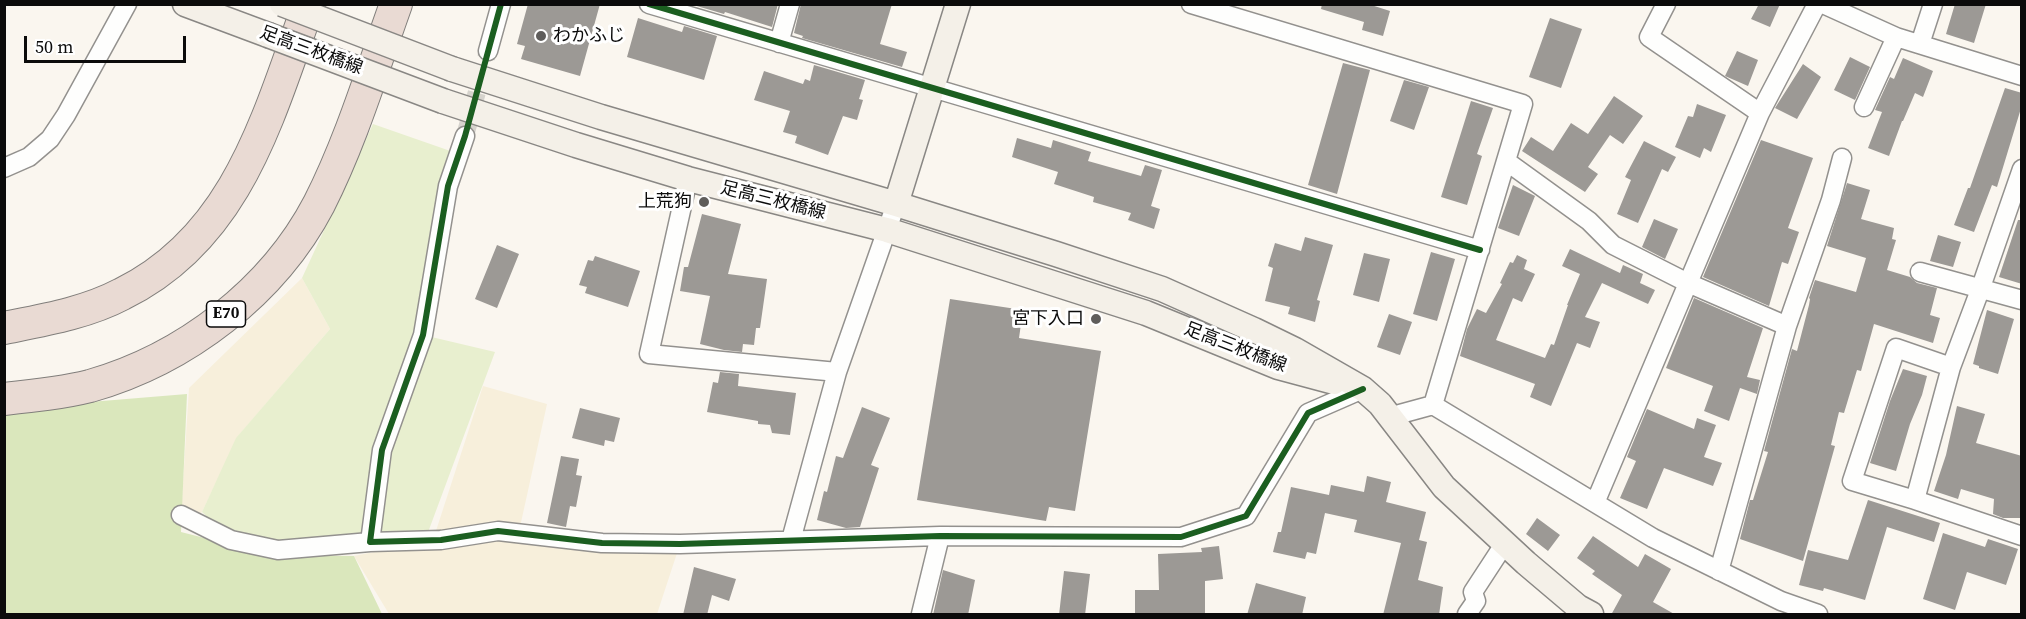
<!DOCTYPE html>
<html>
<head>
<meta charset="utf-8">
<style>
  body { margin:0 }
  #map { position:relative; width:2026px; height:619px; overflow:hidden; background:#faf6ef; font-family:"Source Serif 4",serif }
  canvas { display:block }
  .frame { position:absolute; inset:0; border:6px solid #0b0b0b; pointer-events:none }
  .scale { position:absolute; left:24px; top:36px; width:162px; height:27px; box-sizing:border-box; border:3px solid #0b0b0b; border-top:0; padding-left:8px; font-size:18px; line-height:21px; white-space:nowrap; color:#0b0b0b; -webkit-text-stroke:4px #fff; paint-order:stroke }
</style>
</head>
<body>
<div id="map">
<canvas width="2026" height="619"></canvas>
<div class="frame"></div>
<div class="scale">50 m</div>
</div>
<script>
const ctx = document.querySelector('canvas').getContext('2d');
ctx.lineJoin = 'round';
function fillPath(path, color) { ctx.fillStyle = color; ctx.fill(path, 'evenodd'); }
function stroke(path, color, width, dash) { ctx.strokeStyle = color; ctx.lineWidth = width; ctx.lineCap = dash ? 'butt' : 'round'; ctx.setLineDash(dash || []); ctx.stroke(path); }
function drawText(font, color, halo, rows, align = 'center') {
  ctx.font = font + ' "Source Serif 4","Noto Sans JP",serif'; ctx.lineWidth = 6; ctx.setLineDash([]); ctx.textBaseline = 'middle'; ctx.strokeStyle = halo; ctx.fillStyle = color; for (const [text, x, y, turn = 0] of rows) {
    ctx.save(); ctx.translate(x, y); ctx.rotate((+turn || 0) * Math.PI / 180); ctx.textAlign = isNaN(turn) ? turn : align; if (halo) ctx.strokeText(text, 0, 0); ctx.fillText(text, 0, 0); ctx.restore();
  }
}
fillPath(new Path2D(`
  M302,278L330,329L239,435L202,512L191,520L181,515L189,388Z
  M483,386L547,404L520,527L680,544L657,614H389L354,556L433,540Z`), '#f7efdb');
fillPath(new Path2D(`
  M373,124L459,154L423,335L495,352L427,535L306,548L262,541L216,525L202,512L236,438L330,329L302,278Z`), '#e8efcf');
fillPath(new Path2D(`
  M187,394L181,532L271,555L354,556L382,614H5V409Z`), '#dae7bc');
fillPath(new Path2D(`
  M528,4H600L580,76L521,59L525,46L517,44Z
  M690,4H778L772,27L725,12L724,14Z
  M801,4H892L880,44L907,52L902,67L802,38L803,36L794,33Z
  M1322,4H1368L1390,11L1383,36L1362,30L1364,22L1321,9Z
  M1759,4H1780L1770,27L1751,19Z
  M1955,4H1986L1974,43L1946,34Z
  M638,18L682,32L684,26L717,36L704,80L627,57Z
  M1550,18L1582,29L1561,88L1529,77Z
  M1737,51L1758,60L1748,86L1725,76Z
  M1850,57L1870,67L1855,100L1834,90Z
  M1903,58L1933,71L1923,97L1915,93L1903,121H1902L1889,156L1868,148L1882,112L1875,110L1890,77L1894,79Z
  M1343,63L1370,70L1337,194L1308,185Z
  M1803,64L1821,77L1797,119L1775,108Z
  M814,65L865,80L859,99L863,100L857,120L843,116L828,155L795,143L797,136L783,132L790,111L754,100L764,71L803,84L805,79L810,81Z
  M1404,80L1429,87L1414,130L1390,121Z
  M2005,88L2022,93V105L1997,187L1992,185L1974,232L1954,225L1968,188H1970Z
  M1614,96L1643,116L1623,144L1610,135L1588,167L1598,174L1585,192L1522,151L1531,137L1553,151L1571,123L1588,134Z
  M1471,101L1493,108L1477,154L1482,156L1467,205L1441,197Z
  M1697,104L1726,115L1711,152L1704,148L1700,158L1675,147L1688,116L1693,117Z
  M1017,138L1051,148L1053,140L1091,152L1088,161L1141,176L1145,165L1162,170L1151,206L1160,209L1154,229L1128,220L1131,213L1093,202L1094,197L1054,184L1058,172L1012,157Z
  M1761,140L1813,158L1788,228L1799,232L1788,264L1782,262L1769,306L1703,277Z
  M1644,141L1676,157L1668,172L1662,169L1638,223L1617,214L1631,180L1625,177Z
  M1847,183L1870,190L1861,219L1894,228L1892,239L1896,240L1887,270L1910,277L1917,283L1937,288L1930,315L1940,318L1933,343L1874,324L1861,371L1857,370L1844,413L1839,412L1831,445L1835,446L1803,561L1740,539L1750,500H1753L1768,452L1764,451L1792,349L1797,351L1809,305L1810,299L1809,298L1815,280L1856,292L1866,258L1827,246Z
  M1513,185L1535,196L1519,236L1498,228Z
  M702,214L741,224L728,274L767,279L760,328H756L754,345L743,344L742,352L724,350L700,344L710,296L680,291L684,267H688Z
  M1654,219L1678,229L1665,259L1642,247Z
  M2018,220H2022V284L1999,277Z
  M1938,235L1961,242L1953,267L1930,261Z
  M1305,237L1333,245L1317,300L1320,301L1315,322L1288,314L1290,307L1265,301L1273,268L1268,266L1275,243L1301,251Z
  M497,245L519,254L497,308L475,299Z
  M1570,249L1620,273L1623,265L1643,274L1640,283L1655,290L1648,304L1602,283L1585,317L1600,322L1590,348L1577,343L1551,406L1530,397L1535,384L1460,356L1467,329L1477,309L1486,313L1502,284L1500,283L1510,262L1513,263L1517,255L1527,260L1524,269L1535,274L1522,302L1513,298L1496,340L1545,358L1551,344L1554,345L1568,305H1567L1580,274L1562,266Z
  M1431,252L1455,259L1437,321L1413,314Z
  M1364,253L1390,259L1379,302L1353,295Z
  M595,256L640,271L628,307L585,293L587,287L579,285L588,260L593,261Z
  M1694,298L1763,328L1747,377L1760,380L1757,394L1740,388L1729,421L1704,411L1713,386L1666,368Z
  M950,299L1023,310L1019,338L1101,351L1075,511L1049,507L1046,521L917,500Z
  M1987,310L2014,319L1998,374L1979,368V366L1973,364Z
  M1389,314L1412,322L1400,355L1377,347Z
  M1903,369L1927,376L1922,395L1910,424L1896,471L1870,463L1890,401Z
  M720,372L739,374L738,386L796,393L790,435L772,433L770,425L758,424V421L707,412L713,382L718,383Z
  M1957,406L1985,414L1976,443L2022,456V518H2003L1993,514L1994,499L1961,489L1958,499L1934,491L1946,455Z
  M862,407L890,418L871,465L879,468L860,527L846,528L817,520L824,491L827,492L836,456L843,458Z
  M580,408L620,418L614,442L605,440L604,446L572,438Z
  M1647,409L1694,429L1697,418L1716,425L1704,457L1722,463L1713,486L1664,468L1647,509L1620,498L1636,461L1627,457Z
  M561,456L579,459L576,475L582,476L576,507L570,506L566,527L547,523Z
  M1367,476L1391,482L1386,502L1426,512L1419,540L1427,542L1418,580L1443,587L1439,615H1383L1401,543L1354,532L1357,520L1325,513L1316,554L1307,552L1305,559L1273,552L1278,532H1281L1291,487L1329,495L1331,485L1364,492Z
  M1868,500L1940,523L1934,542L1887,527L1865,600L1824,588L1823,591L1799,585L1808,550L1848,560Z
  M1537,518L1560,535L1548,551L1526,534Z
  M1943,533L1985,547L1988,539L2018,549L2006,585L1967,572L1955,610L1923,599Z
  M1593,536L1638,567L1645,554L1671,569L1653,602L1676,615H1611L1622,595L1592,574L1595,571L1577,558Z
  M1219,546L1223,579L1205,581V615H1135V590H1159L1158,554L1202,552L1201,548Z
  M694,567L736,579L729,601L712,595L707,615H683Z
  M943,570L975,580L968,615H933Z
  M1064,571L1090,574L1085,615H1059Z
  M1256,583L1306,597L1302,615H1247Z`), '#9c9995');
stroke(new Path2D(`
  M465,136L488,51`), '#d6d3cd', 18, [18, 9]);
const street = new Path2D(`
  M649,4L1480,250
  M1191,4L1523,104L1433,405
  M1666,4L1649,37L1760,113
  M1823,4L1896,37L2022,76
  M779,43L790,4
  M1920,44L1933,4
  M488,51L501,4
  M1864,107L1896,37
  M465,136L448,186L423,335L382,450L370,542L441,540L498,531L602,543L680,544L940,536L1181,537L1246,516L1308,413L1363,389
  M1506,161L1589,221L1613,245L1688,283L1787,326
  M4,168L29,157L50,139L66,115L127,4
  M688,179L649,354L837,372
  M1920,272L2022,300
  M1951,367L1896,348L1852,481L1915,500L2022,536
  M1389,417L1433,405L1653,538L1781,601L1818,614
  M1915,500L1951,367L1980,290L2022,169
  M1595,503L1760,113L1817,4
  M181,515L231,540L278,550L370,542
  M791,540L837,372L896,204
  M1719,571L1787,326L1831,200L1842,158
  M921,614L940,536
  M1467,614L1476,601L1473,592L1505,543`);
const secondary = new Path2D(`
  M185,4L268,35
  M452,69L601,117L896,204L1056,254L1162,289L1254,330L1295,350L1363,389L1380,404L1444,487L1526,563L1578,607L1591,614
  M443,101L576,145L688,179L887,230L1146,313L1278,367L1334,382
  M896,204L958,4`);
const highway = new Path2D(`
  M4,328C44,320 86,313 122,294C238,237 268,116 309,4
  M4,399C33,396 62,393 90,386C185,359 273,292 319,204C351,141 372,71 396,4`);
stroke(street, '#93918e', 21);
stroke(secondary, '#898784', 27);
stroke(highway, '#807e7b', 34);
stroke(street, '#fefefd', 18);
stroke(secondary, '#f4f0e8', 24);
stroke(highway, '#e9dad3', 32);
const secondaryBridge = new Path2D(`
  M282,4L452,69
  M268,35L443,101`);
stroke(secondaryBridge, '#898784', 27, []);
stroke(secondaryBridge, '#f4f0e8', 24);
stroke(new Path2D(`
  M501,4L465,136L448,186L423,335L382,450L370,542L441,540L498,531L602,543L680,544L940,536L1181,537L1246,516L1308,413L1363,389
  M649,4L1480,250`), '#1b5e20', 6);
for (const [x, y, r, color] of [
  [541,36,6,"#5f5d5b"],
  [704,202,6,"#5f5d5b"],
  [1096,319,6,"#5f5d5b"]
]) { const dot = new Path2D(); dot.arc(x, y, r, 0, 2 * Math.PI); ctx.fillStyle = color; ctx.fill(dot); stroke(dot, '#fff', 2); }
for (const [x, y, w] of [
  [226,314,39]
]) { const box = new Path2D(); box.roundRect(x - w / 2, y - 13, w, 26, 4.5); ctx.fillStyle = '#fff'; ctx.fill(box); stroke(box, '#0b0b0b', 1.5); }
drawText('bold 16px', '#0b0b0b', null, [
  ["E70",226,314]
]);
drawText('18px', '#0b0b0b', '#fff', [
  ["わかふじ",553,36,"left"],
  ["上荒狗",692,202],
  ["宮下入口",1084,319]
], 'right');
drawText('18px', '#0b0b0b', '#fff', [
  ["足高三枚橋線",311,51,20],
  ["足高三枚橋線",773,201,14],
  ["足高三枚橋線",1235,348,21]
]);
</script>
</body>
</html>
